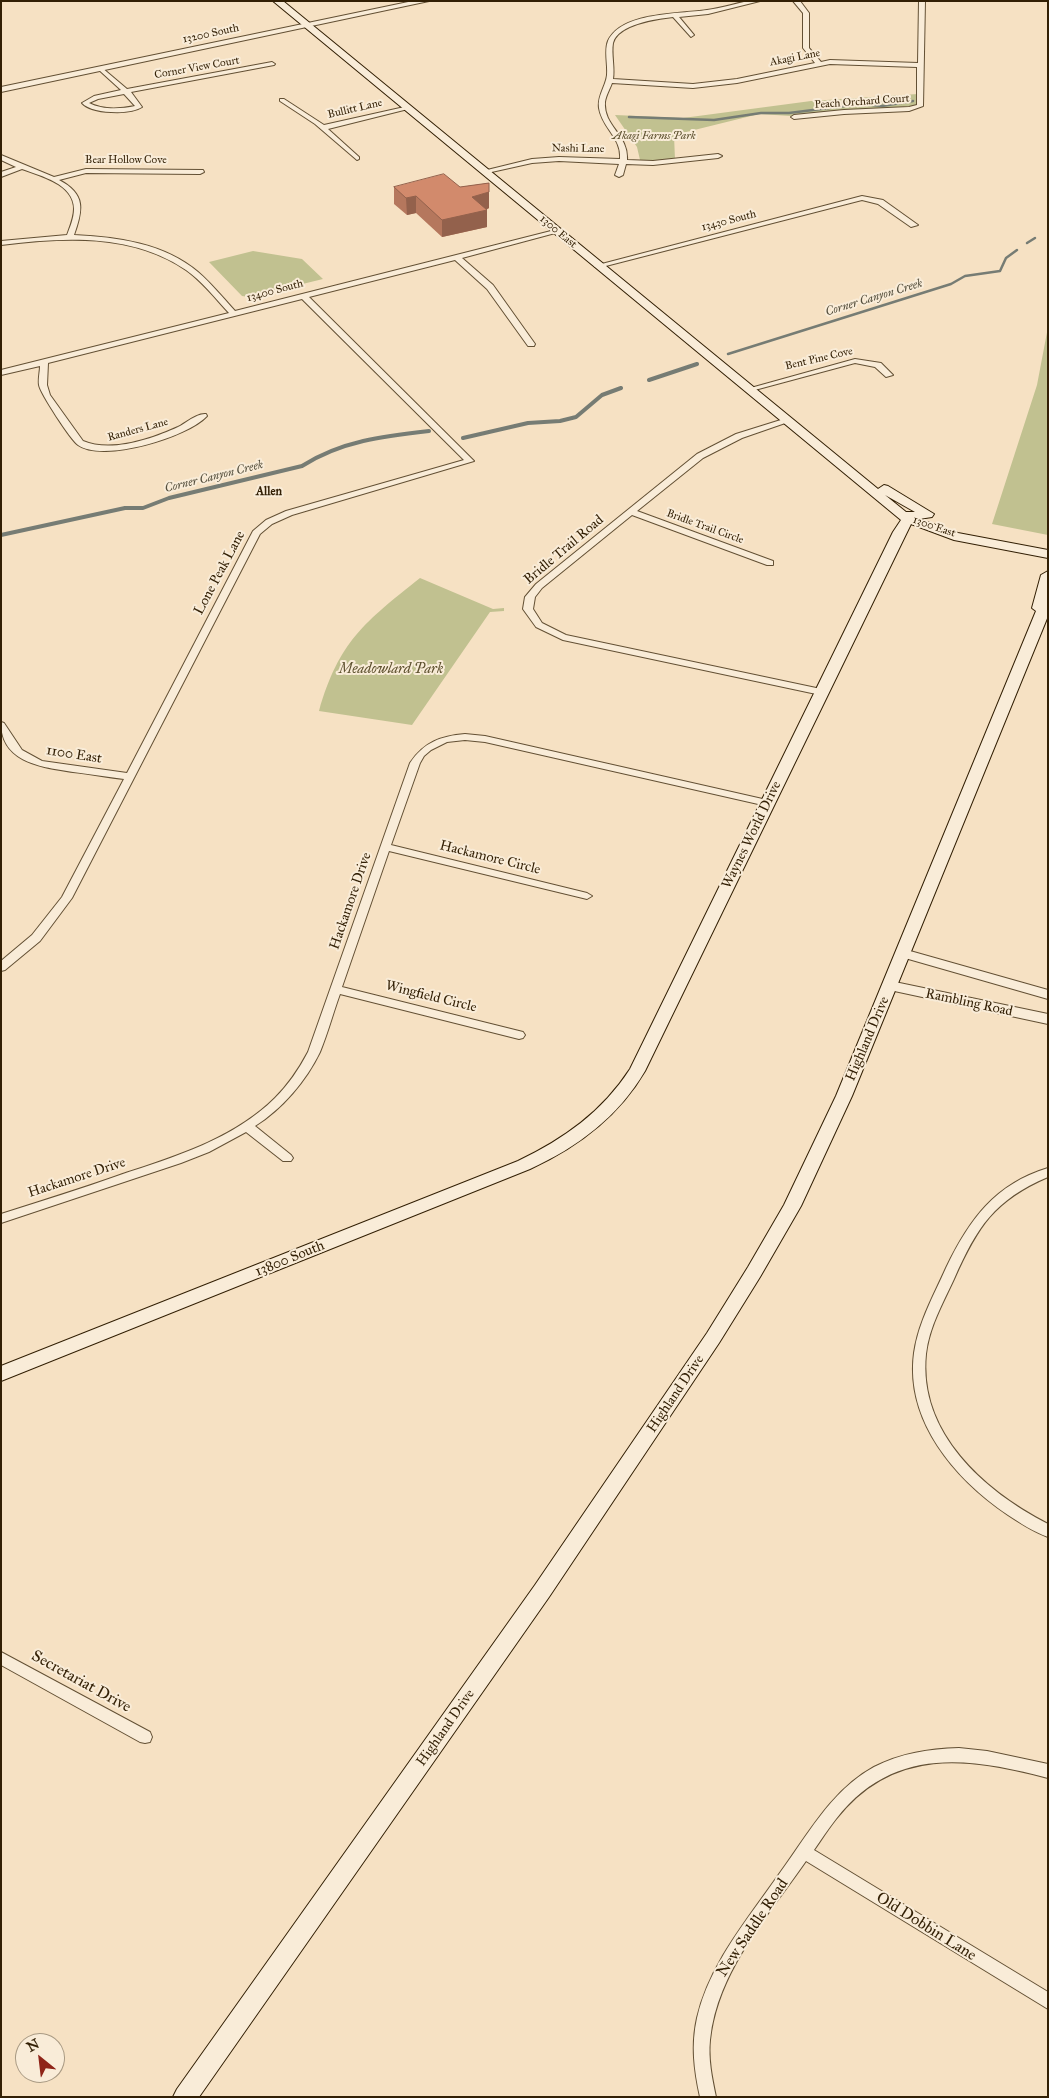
<!DOCTYPE html>
<html>
<head>
<meta charset="utf-8">
<style>
  body { margin:0 }
  #map { position:relative; width:1049px; height:2098px; overflow:hidden; background:#f6e1c3; font-family:"IM FELL Great Primer",serif }
  canvas { display:block }
  .frame { position:absolute; inset:0; border:2px solid #321f04; pointer-events:none }
  .north { position:absolute; left:15px; top:2033px; width:50px; height:50px; box-sizing:border-box; background:#f9ecd8; border:1px solid #a99a83; border-radius:50%; rotate:331deg; font-size:14px; font-weight:700; line-height:20px; text-align:center; color:#321f04 }
  .north::after { content:''; display:block; margin:auto; width:18px; height:22px; background:#8f2418; clip-path:polygon(50% 0,100% 100%,50% 72%,0 100%) }
</style>
</head>
<body>
<div id="map">
<canvas width="1049" height="2098"></canvas>
<div class="frame"></div>
<div class="north">N</div>
</div>
<script>
const ctx = document.querySelector('canvas').getContext('2d');
ctx.lineJoin = 'round';
function fillPath(path, color) { ctx.fillStyle = color; ctx.fill(path, 'evenodd'); }
function stroke(path, color, width, dash) { ctx.strokeStyle = color; ctx.lineWidth = width; ctx.lineCap = dash ? 'butt' : 'round'; ctx.setLineDash(dash || []); ctx.stroke(path); }
function drawText(font, color, halo, rows, align = 'center') {
  ctx.font = font + ' "IM FELL Great Primer",serif'; ctx.lineWidth = 4; ctx.setLineDash([]); ctx.textBaseline = 'middle'; ctx.strokeStyle = halo; ctx.fillStyle = color; for (const [text, x, y, turn = 0] of rows) {
    ctx.save(); ctx.translate(x, y); ctx.rotate((+turn || 0) * Math.PI / 180); ctx.textAlign = isNaN(turn) ? turn : align; if (halo) ctx.strokeText(text, 0, 0); ctx.fillText(text, 0, 0); ctx.restore();
  }
}
fillPath(new Path2D(`
  M918,94L917,105L913,106L791,116L759,114L674,135L675,160H640L637,147L615,115L683,118L811,101Z
  M253,251L302,259L323,279L249,297L242,296L209,262Z
  M1048,327V535L992,524L1037,385Z
  M420,578L493,609L504,608V611L490,612L412,725L319,711C339,641 365,622 420,578Z`), '#c1c190');
stroke(new Path2D(`
  M629,117L714,120L761,113H789L861,104L882,106L913,101
  M1027,243L1035,238
  M728,354L951,284L965,276L1000,271L1006,258L1017,250`), '#767c74', 2.5);
stroke(new Path2D(`
  M649,380L697,364
  M463,438L528,423L560,421L576,417L602,395L621,388
  M1,535L125,508H143L169,498L302,466C341,441 384,436 429,431`), '#767c74', 4);
const minor = new Path2D(`
  M748,1H760L708,14L679,17L694,35L691,37L673,17C656,19 618,24 613,43C611,54 615,68 613,79L693,84L737,79L815,63L803,48V13L793,1H800L809,13V48L821,62L830,60L918,63L919,1H925L923,106L909,111L844,114L794,119L791,117L794,115L844,110L909,107L917,105V67L830,64L737,83L693,88L612,83C610,89 606,95 605,102C603,126 629,135 627,160L653,161L718,154L722,156L718,158L653,165L626,164L623,175L619,177L615,175L619,164L559,161L532,163L487,173L483,171L532,159L559,157L620,159C622,138 602,128 599,108C597,96 606,86 607,75C608,65 604,50 608,41C621,12 679,14 707,10C721,8 734,4 748,1Z
  M272,62L275,64L274,65L131,92L142,107C130,115 92,114 82,103L94,96L121,90L99,70L98,69L101,67L127,89ZM124,94L135,106C121,109 102,110 89,103L98,99Z
  M280,99H284L324,125L409,106L412,108L328,129L359,157V159L357,160L315,124L280,101Z
  M1,155L54,177L86,169L203,170L204,172L200,174L86,173L59,180C86,194 83,210 74,235C117,237 164,243 198,272C212,284 223,298 235,311L555,230L559,232L462,258L493,285L535,344L534,346H528L487,289L455,260L309,297L474,461L292,515L272,524L260,534L72,898L40,941L5,970L1,971V961L32,935L62,897L124,779C107,777 90,774 73,772C42,767 1,763 1,722L4,723L22,750L42,761L127,773L253,531L266,520L286,511L464,460L302,299L48,363L47,385L50,395L83,441C111,453 152,439 178,427C186,423 197,413 206,414L207,416C188,437 103,463 78,445C71,440 40,393 39,385C38,379 40,372 40,366L1,375V370L229,313C215,298 202,281 186,270C132,233 63,237 1,245V241L67,235C70,227 74,218 74,209C74,184 41,176 22,169L1,177V172L16,167L1,160Z
  M862,196L883,200L918,225L911,227L878,204L862,200L598,268L594,266Z
  M855,359L881,363L893,375L886,377L875,367L855,363L751,391L747,389Z
  M784,419H787L791,421L742,438L703,458L637,511L773,561V565H767L632,515L542,588L535,597L533,609L542,623L566,635L821,689L824,690V694L821,695L563,640L536,627L523,609L525,597L536,584L697,454L736,434Z
  M465,734L485,736L767,800L772,803L767,806L485,742L465,740L447,742L431,750L424,756L420,763L391,845L587,893L592,896L587,899L389,851L342,987L519,1031L523,1032L525,1035L523,1038L519,1039L340,994C333,1013 328,1033 320,1052C306,1081 282,1109 255,1126L291,1155L293,1158L291,1161H283L246,1132L209,1152L181,1163L1,1223V1214C41,1201 81,1189 120,1175C174,1157 234,1139 275,1098C289,1084 299,1069 308,1052L410,763C424,742 441,736 465,734Z
  M1048,1168V1177C994,1200 977,1227 954,1279C943,1303 929,1327 926,1354C918,1433 984,1491 1048,1524V1537C1034,1532 1020,1523 1008,1515C955,1479 905,1421 914,1353C918,1323 934,1295 946,1268C969,1220 995,1184 1048,1168Z
  M1,1652L150,1732L152,1737L150,1742L145,1743L140,1742L1,1665Z
  M959,1748L987,1751L1048,1764V1778C968,1757 893,1746 836,1819C828,1829 821,1840 814,1850L1048,1992V2009L806,1861C768,1916 717,1971 710,2040C708,2059 712,2078 716,2097H700C694,2070 691,2045 697,2018C709,1965 747,1920 777,1877C806,1838 830,1791 874,1767C901,1753 929,1749 959,1748Z`);
const tertiary = new Path2D(`
  M413,1H429L1,92V87Z
  M903,949L1048,990V999L898,956L896,953Z
  M890,981L1048,1014V1024L885,989L883,986L885,983Z`);
const secondary = new Path2D(`
  M273,1H283L878,489L884,485L888,486L934,514L932,517L919,519L958,533L1048,550V558L954,540L911,524L645,1071C618,1117 578,1147 530,1169L1,1381V1366L518,1161C564,1139 602,1112 630,1069L893,532L901,520ZM885,495L915,512H906Z
  M1048,571V616L852,1096L801,1206L760,1277L719,1343L549,1597L199,2097H173L177,2089L535,1585L707,1333L748,1267L784,1205L836,1096L1036,611L1032,608L1041,575Z`);
stroke(minor, '#635034', 2);
stroke(tertiary, '#635034', 2);
stroke(secondary, '#321f04', 2);
fillPath(minor, '#f9ecd8');
fillPath(tertiary, '#f9ecd8');
fillPath(secondary, '#f9ecd8');
fillPath(new Path2D(`
  M489,183V208L486,210H487V227L442,237L416,213L407,215L394,204V187H460Z`), '#b5775d');
fillPath(new Path2D(`
  M489,192V208L480,212L487,210V227L442,237V220L472,197Z
  M416,196V213L407,215L406,198Z`), '#93614c');
const building = new Path2D(`
  M444,174L460,187L489,183V192L472,197L487,210L442,220L416,196L406,198L394,187Z`);
fillPath(building, '#d28a6c');
stroke(building, '#93614c', 1);
drawText('11px', '#321f04', '#f9ecd8', [
  ["13200 South",211,34,-12],
  ["Akagi Lane",795,58,-11],
  ["Corner View Court",197,68,-10],
  ["Peach Orchard Court",862,102,-4],
  ["Bullitt Lane",355,109,-13],
  ["Nashi Lane",578,149,1],
  ["Bear Hollow Cove",126,160],
  ["13430 South",729,221,-14],
  ["1300 East",558,232,40],
  ["13400 South",275,291,-15],
  ["Bent Pine Cove",819,359,-13],
  ["Randers Lane",138,430,-15],
  ["Bridle Trail Circle",705,527,20],
  ["1300 East",934,527,19]
]);
drawText('italic 11px', '#5d502e', '#f9ecd8', [
  ["Akagi Farms Park",654,136]
]);
drawText('italic 12px', '#544e3c', '#f9ecd8', [
  ["Corner Canyon Creek",874,298,-17],
  ["Corner Canyon Creek",214,477,-14]
]);
drawText('bold 12px', '#321f04', '#f9ecd8', [
  ["Allen",269,492]
]);
drawText('14px', '#321f04', '#f9ecd8', [
  ["Bridle Trail Road",564,550,-40],
  ["Lone Peak Lane",220,573,-62],
  ["1100 East",74,755,9],
  ["Waynes World Drive",752,835,-64],
  ["Hackamore Circle",490,858,14],
  ["Hackamore Drive",351,901,-71],
  ["Wingfield Circle",431,997,14],
  ["Rambling Road",969,1003,12],
  ["Highland Drive",868,1039,-67],
  ["Hackamore Drive",77,1178,-18],
  ["13800 South",290,1259,-22],
  ["Highland Drive",676,1394,-56],
  ["Highland Drive",446,1728,-55]
]);
drawText('italic 14px', '#5d502e', '#f9ecd8', [
  ["Meadowlard Park",391,670]
]);
drawText('16px', '#321f04', '#f9ecd8', [
  ["Secretariat Drive",81,1682,29],
  ["Old Dobbin Lane",926,1927,32],
  ["New Saddle Road",753,1928,-56]
]);
</script>
</body>
</html>
